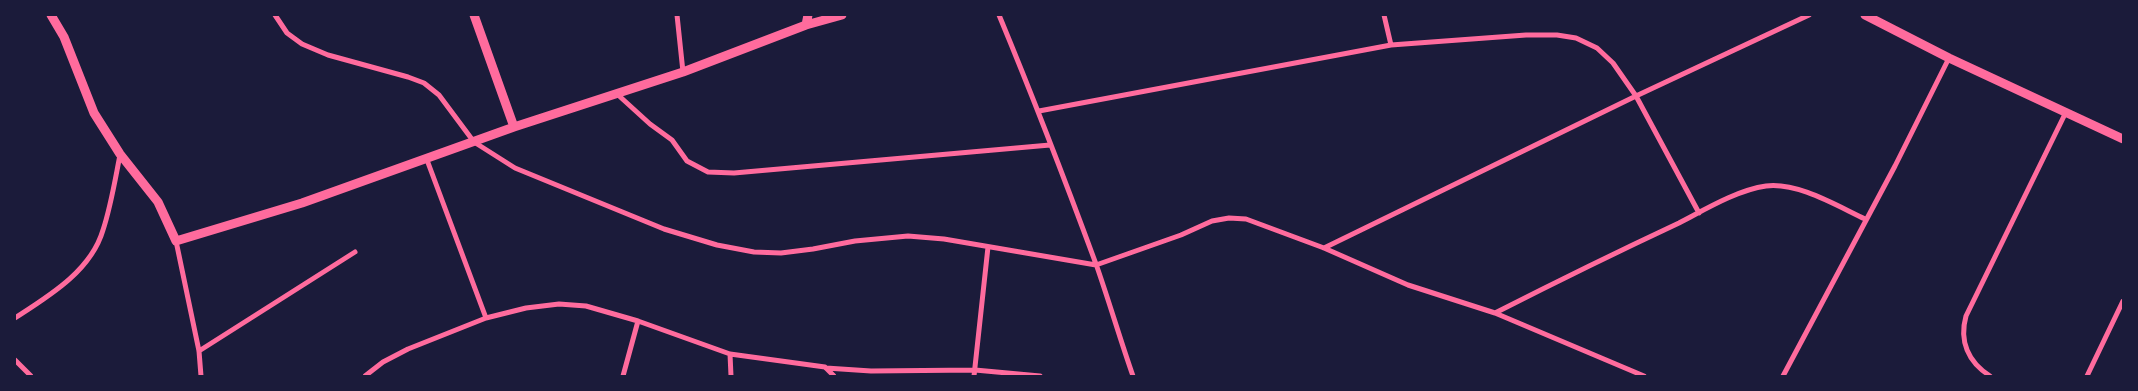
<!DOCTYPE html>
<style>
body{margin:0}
#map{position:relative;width:2138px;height:391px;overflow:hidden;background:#1b1b3a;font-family:Mulish,sans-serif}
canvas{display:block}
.frame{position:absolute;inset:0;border:16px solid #1b1b3a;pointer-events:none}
</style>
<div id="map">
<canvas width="2138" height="391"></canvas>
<div class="frame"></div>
</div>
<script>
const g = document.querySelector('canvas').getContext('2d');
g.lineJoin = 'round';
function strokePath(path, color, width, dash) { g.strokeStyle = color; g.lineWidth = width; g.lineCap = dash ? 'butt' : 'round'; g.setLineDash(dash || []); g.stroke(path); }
const minor = new Path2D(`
 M275,15L287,33L302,44L328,55L408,77L424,83L439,95L474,142L515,168L664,229L717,245L754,252L781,253L813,249L855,241L908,236L944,239L1096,265L1181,235L1212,221L1229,218L1246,219L1324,248L1408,285L1495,313L1644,376
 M677,15L683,72
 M999,15C1033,97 1065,180 1096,264C1109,301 1120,339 1133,376
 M1384,15L1391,45L1526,35H1557L1576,38L1597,48L1613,63L1636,96L1699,213
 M617,94L650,124L672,140L687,161L708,172L734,173L1050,145
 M1039,111L1391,45
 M427,160L486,318
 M176,241L199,351L201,376
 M1324,248L1636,96L1809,15
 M1495,313C1556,282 1617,252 1679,223C1704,210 1737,190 1766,186C1798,182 1837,206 1865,219
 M15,318C49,296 91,271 103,230C111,206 115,180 120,155
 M199,351L355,252
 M730,354L731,376
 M15,360L31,376
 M826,368L871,371L975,370L1040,376
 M365,376L383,362L408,349L486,318L526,308L559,304L586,306L638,321L730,354L825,367L834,376
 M623,376L638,321
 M974,376L988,247
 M1783,376L1895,166L1949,58
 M1990,376C1968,362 1959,341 1966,316L2066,112
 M2087,376L2123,301`);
const tertiary = new Path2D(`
 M51,15L64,37L94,113L120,154L158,202L176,241L302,203L514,127L683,72L806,25L842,15
 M474,15L514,127
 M1865,15L1949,58L2123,139
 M806,25L808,15`);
strokePath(minor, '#ff6b9d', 5);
strokePath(tertiary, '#ff6b9d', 9);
</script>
